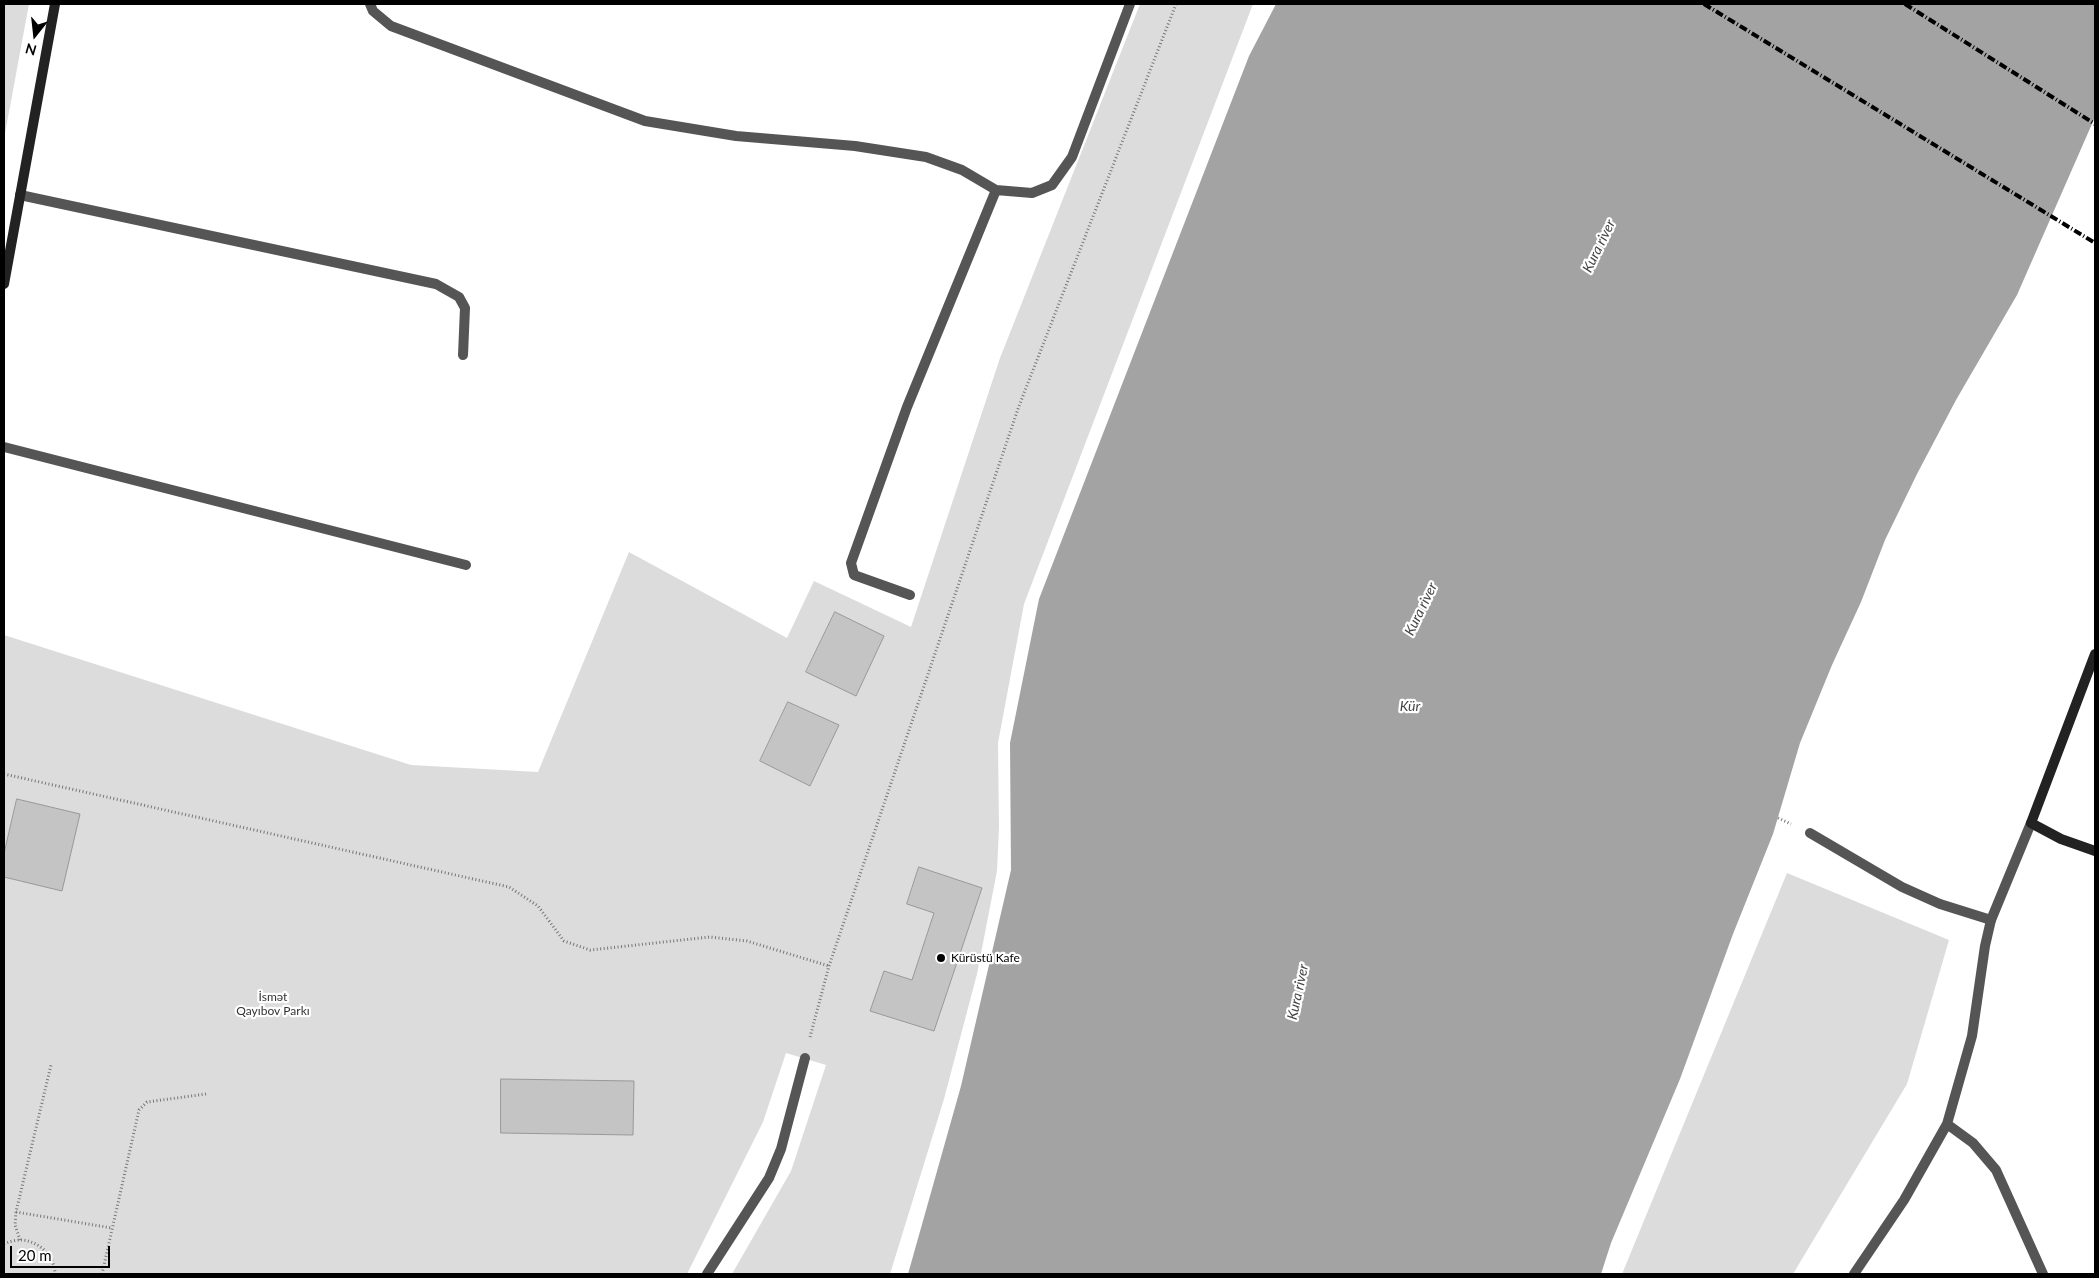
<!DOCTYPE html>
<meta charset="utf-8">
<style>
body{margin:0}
#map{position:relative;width:2099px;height:1278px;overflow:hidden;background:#fff;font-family:Lato,sans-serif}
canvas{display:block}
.frame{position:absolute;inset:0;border:5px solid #000;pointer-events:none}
.north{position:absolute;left:10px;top:10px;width:50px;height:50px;-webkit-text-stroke:4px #fff;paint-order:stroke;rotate:196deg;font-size:14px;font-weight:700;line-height:20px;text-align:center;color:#000}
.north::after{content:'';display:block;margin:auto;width:18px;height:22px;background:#000;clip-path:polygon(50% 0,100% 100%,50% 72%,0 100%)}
.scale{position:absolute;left:10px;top:1246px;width:100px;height:22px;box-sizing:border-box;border:2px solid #000;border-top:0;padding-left:6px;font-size:15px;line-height:18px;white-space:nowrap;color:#000;-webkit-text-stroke:4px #fff;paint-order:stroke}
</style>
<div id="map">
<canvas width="2099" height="1278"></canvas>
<div class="frame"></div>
<div class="north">N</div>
<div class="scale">20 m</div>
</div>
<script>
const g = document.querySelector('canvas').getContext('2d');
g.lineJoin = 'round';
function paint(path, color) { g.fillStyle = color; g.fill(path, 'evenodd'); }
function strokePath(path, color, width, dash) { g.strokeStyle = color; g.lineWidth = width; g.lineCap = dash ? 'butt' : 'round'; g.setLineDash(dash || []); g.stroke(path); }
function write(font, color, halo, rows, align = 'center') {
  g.font = font + ' Lato,sans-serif'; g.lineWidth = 4.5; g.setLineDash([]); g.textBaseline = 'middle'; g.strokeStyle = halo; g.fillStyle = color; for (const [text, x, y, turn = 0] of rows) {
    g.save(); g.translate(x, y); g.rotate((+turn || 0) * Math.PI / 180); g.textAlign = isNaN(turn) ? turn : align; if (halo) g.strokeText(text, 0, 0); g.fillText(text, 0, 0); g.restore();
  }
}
const green = new Path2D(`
 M4,4H29L4,139Z
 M1140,4H1253L1024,604L998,743L999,827L997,871L977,974L944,1099L890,1274H732L791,1171L826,1065L786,1053L763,1122L687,1274H4V635L411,765L538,772L629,552L787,638L814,581L911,627L1000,358Z
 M1787,873L1949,940L1907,1084L1793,1274H1622Z`);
const water = new Path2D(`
 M1276,4H2095V117L2017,295L1956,400L1917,474L1885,540L1861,602L1832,665L1800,743L1773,834L1733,934L1680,1079L1611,1243L1601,1274H908L961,1086L1011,870L1010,743L1039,599L1249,56Z`);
const building = new Path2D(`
 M835,612L884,636L856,696L806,672Z
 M788,702L839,725L810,786L760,761Z
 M17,799L80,814L62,891L4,877V854Z
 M919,867L982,888L934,1031L870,1011L884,971L912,980L934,913L907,904Z
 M501,1079L634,1081L633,1135L501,1133Z`);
const path = new Path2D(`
 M4,774L509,887L538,906L564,941L590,950L710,937L747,941L829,966
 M1778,818L1791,824
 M810,1037L829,966L1019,406L1176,4
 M16,1212L112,1228
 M20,1240L15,1225L16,1212L51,1065
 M4,1244C8,1242 15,1240 20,1240C38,1240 55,1256 55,1274
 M102,1274L139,1110L147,1102L206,1094`);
const lane = new Path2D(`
 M1810,833L1902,887L1940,904L1991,920
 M707,1274L769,1178L781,1149L805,1058`);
const street = new Path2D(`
 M370,4L373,11L391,26L645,121L736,136L855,146L926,157L962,170L996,190
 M20,195L436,284L459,297L465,308L463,355
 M4,447L466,565
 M910,595L854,575L851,563L907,407L996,190L1032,193L1052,185L1072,157L1130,4
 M1947,1124L1973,1143L1996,1170L2043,1274
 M1854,1274L1904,1200L1947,1124L1972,1036L1985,946L1991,920L2031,823`);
const secondary = new Path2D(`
 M4,284L55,4
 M2095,654L2031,823L2061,839L2095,851`);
const rail = new Path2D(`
 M1704,4L2095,243
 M1905,4L2095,124`);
const markers = [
 [941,958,5,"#000"]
];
const poiNames = [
 ["Kürüstü Kafe",951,958]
];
const parkNames = [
 ["İsmət",273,997],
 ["Qayıbov Parkı",273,1011]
];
const waterNames = [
 ["Kura river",1599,246,-64],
 ["Kura river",1421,609,-64],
 ["Kür",1410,706],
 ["Kura river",1298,992,-78]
];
paint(green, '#dcdcdc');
paint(water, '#a3a3a3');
paint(building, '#c4c4c4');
strokePath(building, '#999', 1);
strokePath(path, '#777', 3, [1, 2.5]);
strokePath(lane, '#555', 10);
strokePath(street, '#555', 10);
strokePath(secondary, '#222', 10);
strokePath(rail, '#000', 4, [8, 2.5, 1, 2.5]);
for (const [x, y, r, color] of markers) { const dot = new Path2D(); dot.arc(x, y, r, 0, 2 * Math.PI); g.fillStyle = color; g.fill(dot); strokePath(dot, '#fff', 2); }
write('12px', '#000', '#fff', poiNames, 'left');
write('12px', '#333', '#fff', parkNames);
write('italic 14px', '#444', '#fff', waterNames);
</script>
